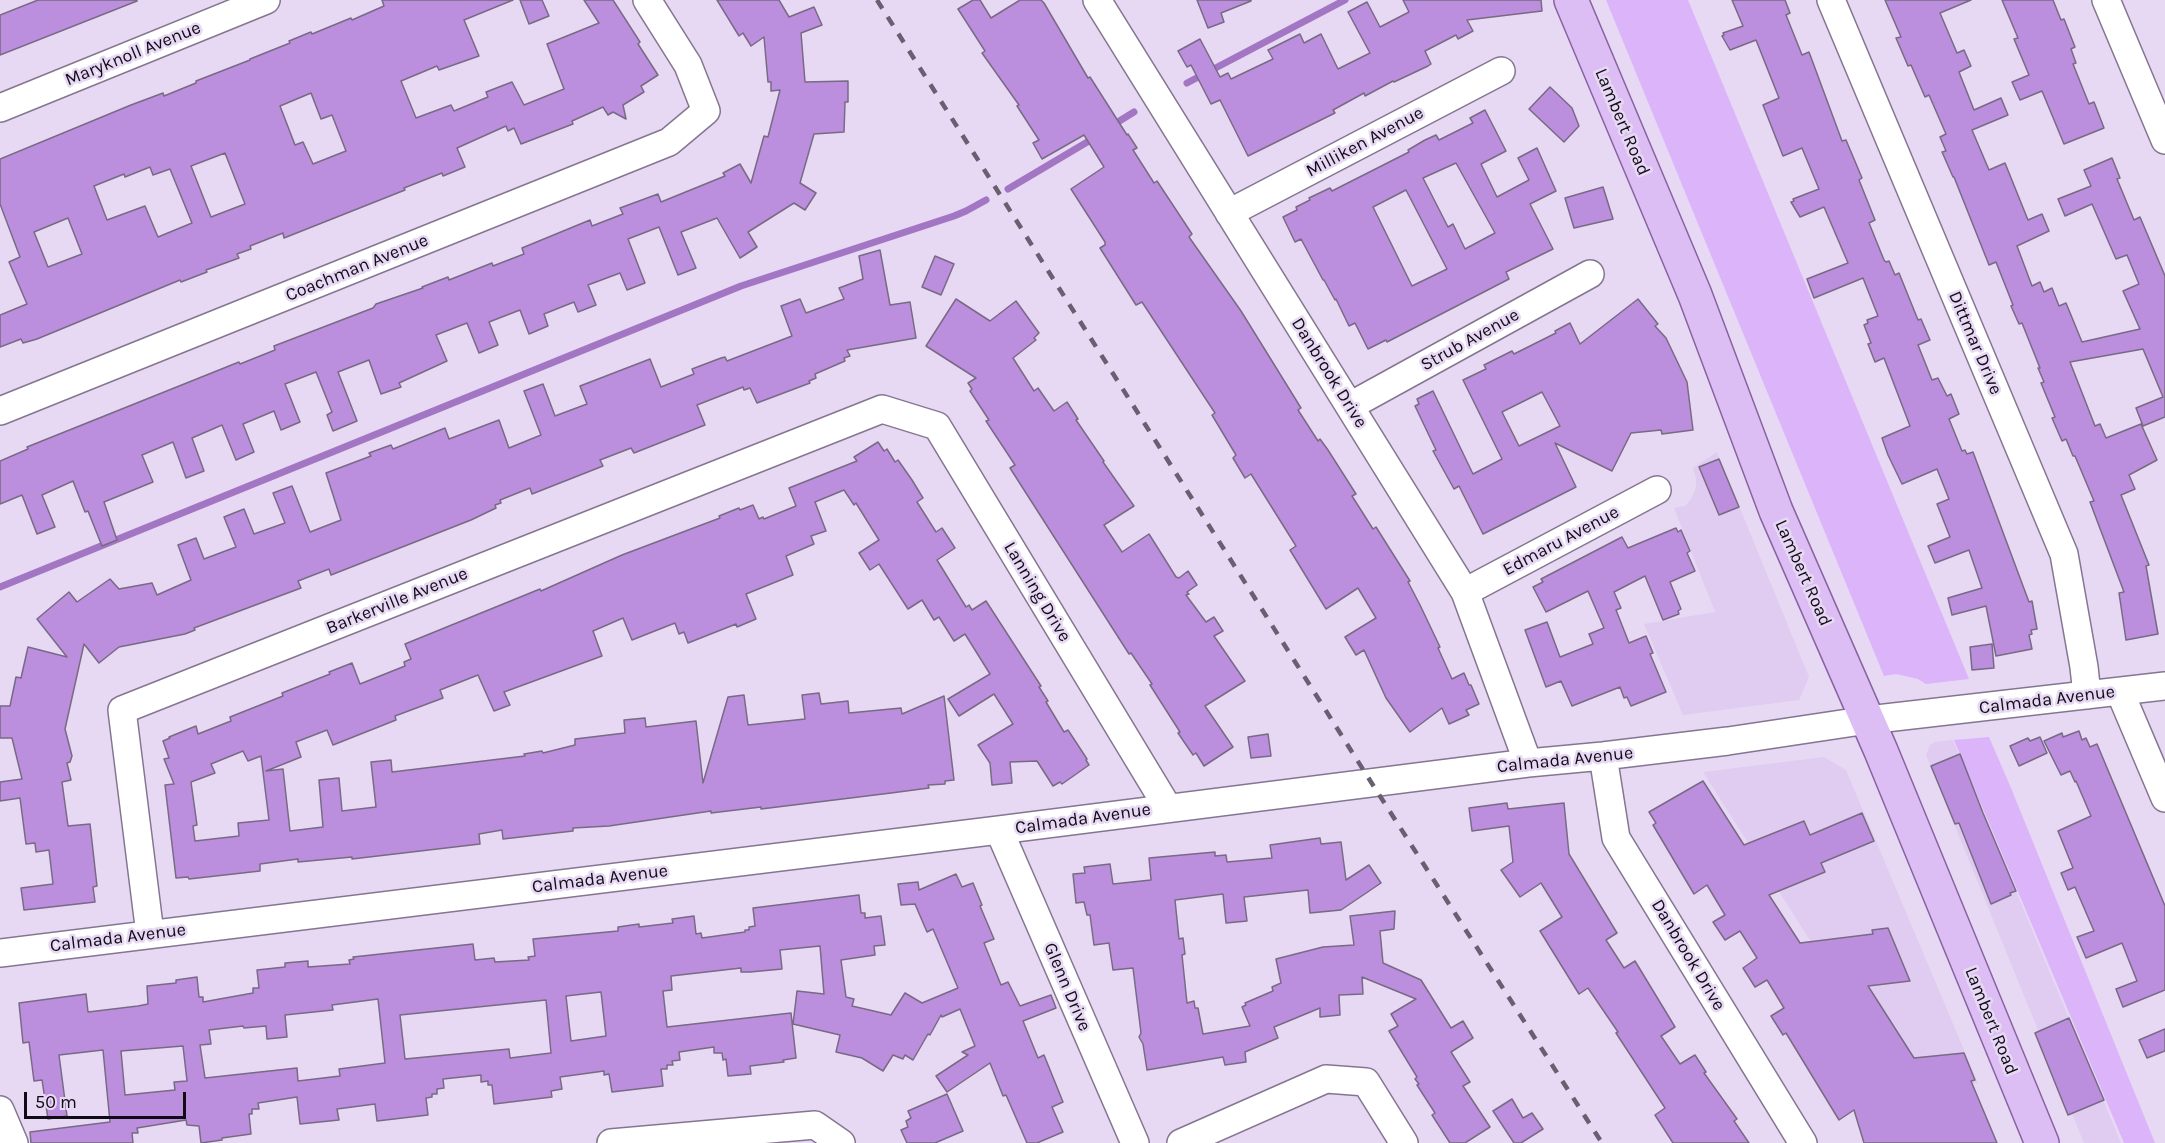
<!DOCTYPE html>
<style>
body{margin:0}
#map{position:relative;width:2165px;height:1143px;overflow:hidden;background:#e7d8f4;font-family:Karla,sans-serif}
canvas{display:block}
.scale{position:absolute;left:24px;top:1092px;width:162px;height:27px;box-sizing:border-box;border:3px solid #110b15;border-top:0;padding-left:8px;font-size:18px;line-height:21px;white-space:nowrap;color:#110b15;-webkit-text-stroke:4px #e7d8f4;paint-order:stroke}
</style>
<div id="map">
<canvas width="2165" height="1143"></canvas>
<div class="scale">50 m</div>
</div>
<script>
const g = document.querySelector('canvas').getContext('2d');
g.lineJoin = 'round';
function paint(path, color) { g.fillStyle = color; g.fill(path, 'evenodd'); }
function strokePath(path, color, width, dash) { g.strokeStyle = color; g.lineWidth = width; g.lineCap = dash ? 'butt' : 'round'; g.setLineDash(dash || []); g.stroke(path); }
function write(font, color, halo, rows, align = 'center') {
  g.font = font + ' Karla,sans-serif'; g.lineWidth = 5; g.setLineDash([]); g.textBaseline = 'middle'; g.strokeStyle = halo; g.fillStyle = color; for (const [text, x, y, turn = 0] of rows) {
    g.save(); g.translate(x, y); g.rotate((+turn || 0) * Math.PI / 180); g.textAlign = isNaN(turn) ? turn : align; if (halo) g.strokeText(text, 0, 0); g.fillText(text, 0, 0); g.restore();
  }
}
const built = new Path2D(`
 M1717,452L1809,677L1799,700L1683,715L1644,624L1715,612L1674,508L1685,506L1691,499L1696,487V479L1693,468Z
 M1953,740L2121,1143H2084L1926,755L1930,745L1935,742Z
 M1824,757L1846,770L1978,1083L1905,1090L1703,772Z`);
const green = new Path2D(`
 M1606,0H1688L1969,679L1926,684L1918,679L1896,674L1884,676Z
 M1989,737L2011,788L2155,1143H2124L1954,740Z`);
const stream = new Path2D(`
 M1187,83L1345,0
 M1113,125L1134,112
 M1008,189L1094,138
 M0,587L741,286L954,216L966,211L986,200`);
const building = new Path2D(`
 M38,0H137V1L0,55V15Z
 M382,0H513L464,20L479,56L439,70L437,66L401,81L416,118L451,105L454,111L488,97L486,92L512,82L524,105L564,89L547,44L599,23L584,0H613L640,42L638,44L658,75L641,86L644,92L623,105L626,119L613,112L608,115L603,107L572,121L573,124L521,144L514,128L508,131L506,126L457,148L465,167L443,176L442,173L404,188L405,190L284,238L283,233L250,246L251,249L237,254L239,258L206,270L207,272L181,282L180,280L37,339L23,343L21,339L0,347V315L27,304L9,262L20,257L0,204V159L131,105L163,93L164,96L196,83V81L250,60V59L290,43L289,41L311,32L312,34L351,18L352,20L384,6ZM311,93L321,119L332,115L346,151L313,164L303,142L295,145L280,106ZM225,153L245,204L211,217L191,166ZM150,167L153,175L170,169L192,223L158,237L145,206L107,220L94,186L124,174L125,177ZM68,218L82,254L48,267L34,232Z
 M520,0H542L549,16L529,24Z
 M717,0H779L789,17L814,7L822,25L801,33L805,82L848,81V102H845L844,132L814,134L800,183L816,193L805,210L794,203L748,232L757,247L740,258L717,218L681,232L696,268L678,275L659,227L628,239L645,283L627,290L620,273L588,285L596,305L578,312L574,302L544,314L548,326L529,334L520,310L489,322L498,345L479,353L467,323L436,335L447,361L399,383L401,387L381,394L369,360L338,372L357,421L333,431L327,415L332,412L316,372L285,384L300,422L281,430L274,411L243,424L254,452L236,460L222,425L192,438L204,471L186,478L173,442L142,455L153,482L104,502L117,540L102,546L88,511L85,512L73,481L42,495L55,527L37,534L22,495L0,504V461L28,449L27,447L239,362L240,364L275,350L274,346L373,308L376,304L423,288L422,287L448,277L449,280L492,263L493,266L524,254L522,248L590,220L592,226L623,214L620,208L658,194L661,202L725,176L723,173L740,164L751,183L764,136L768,137L780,90L771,91V82H768L764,37L751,46L743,33L739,36Z
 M973,0H980L991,18L1020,0H1041L1044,3L1088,78L1090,77L1127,135L1128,134L1137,148L1133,150L1154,183L1157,181L1192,234L1189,237L1241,311L1301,408L1298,410L1318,441L1320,439L1328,450L1356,494L1352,496L1373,529L1376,527L1410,581L1408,582L1420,605L1440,647L1438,648L1452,679L1464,673L1469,685H1471L1479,704L1466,710L1469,715L1449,724L1442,708L1410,732L1386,698L1364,650L1356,655L1345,637L1376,618L1358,588L1326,609L1290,550L1296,546L1251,474L1245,478L1233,458L1236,455L1212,415L1215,413L1142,302L1136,305L1100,248L1105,245V242L1071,189L1104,167L1084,135L1042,159L1033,143L1039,140L1017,106L1019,105L982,53L985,51L958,9Z
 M1197,0H1251V1L1221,13L1224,22L1208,28Z
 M1403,0H1541L1542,11L1467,20L1473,31L1458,39L1456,35L1425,51L1431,64L1428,66L1394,82L1393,81L1365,96L1364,93L1333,110L1335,113L1248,156L1220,100L1211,104L1191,65L1187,67L1178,51L1200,39L1220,77L1228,73L1231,79L1273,59L1268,50L1300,34L1304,43L1321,34L1338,69L1370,53L1348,12L1367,2L1380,27L1409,12Z
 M1732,0H1785L1790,13L1786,15L1802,55L1809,52L1842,141L1846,140L1862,178L1859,180L1875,220L1869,223L1884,260L1886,262L1889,261L1895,275L1899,273L1918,320L1921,319L1930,340L1918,345L1932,380L1938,378L1947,396L1951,394L1959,414L1949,419L1962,451L1965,450L1967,454L1973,452L2029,602L2032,601L2037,629L2031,630L2032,634L2029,635L2032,649L1996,656L1986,606L1952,615L1948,598L1982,588L1969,550L1935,563L1928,546L1950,537L1937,504L1949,499L1937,469L1902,484L1888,455L1882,438L1910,426L1884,358L1875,362L1868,344L1871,343L1864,325L1868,323L1867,320L1878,316L1863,278L1814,298L1807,279L1848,263L1824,207L1800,217L1791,202L1794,201L1793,199L1819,189L1802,148L1783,156L1763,105L1779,98L1756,40L1730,50L1722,36L1724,35L1723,33L1743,26Z
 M1885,0H1971L1940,13L1957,53L1964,50L1971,66L1959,72L1974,110L2001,98L2008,115L1972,130L1989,170L2005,163L2028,220L2042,214L2049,231L2017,246L2032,286L2040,282L2044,292L2052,288L2059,306L2066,303L2082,342L2140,329L2123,291L2139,284L2127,255L2116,259L2092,204L2065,216L2058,199L2091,186L2084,170L2112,158L2120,178L2117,179L2134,220L2140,217L2165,276V417L2143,426L2136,408L2163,397L2143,349L2070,362L2095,426L2100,424L2106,438L2141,424L2157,460L2129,475L2135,489L2121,495L2149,565L2146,566L2158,634L2126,640L2119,593L2124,592L2090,502L2094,501L2075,456H2073L2066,439L2062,441L2052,418L2055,417L2041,383L2044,382L2038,368H2040L2022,323L2019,324L2011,306L2013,305L1996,262L1989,265L1954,177H1953L1942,152L1946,151L1940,137L1946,134L1929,95L1925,97L1911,65L1908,66L1896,38L1901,37Z
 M2002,0H2053L2061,20L2064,19L2075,47L2071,49L2076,63L2073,64L2089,104L2094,102L2104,128L2064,144L2042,91L2020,100L2012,82L2029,75L2014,39L2018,38Z
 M1550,87L1572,108L1579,126L1564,142L1529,109Z
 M1485,110L1506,151L1481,164L1497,197L1529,180L1518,158L1537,148L1556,191L1530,204L1553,249L1506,272L1509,279L1387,342L1386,340L1368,349L1355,323L1349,326L1336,299L1335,300L1324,280H1323L1301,239L1295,242L1283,217L1297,210L1296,207L1310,200L1309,198L1330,188L1332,191L1409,152L1408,150L1425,140L1436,135L1439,140L1473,123L1470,118ZM1456,163L1495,233L1465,249L1453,224L1448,227L1423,178ZM1406,190L1447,269L1412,286L1373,207Z
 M1603,187L1613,219L1574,228L1565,198Z
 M880,250L890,305L910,302L916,338L847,350L850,356L844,358L845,361L815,374L816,378L809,381L810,383L757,403L750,388L744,390L743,387L697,405L705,425L634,453L631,448L600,460L603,466L532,494L530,488L500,500L501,503L495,505L496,508L471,520L331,575L329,569L298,581L301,588L194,628L195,630L185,634L119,647L99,663L84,644L65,729L72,756L70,762L67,763L71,780L62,782L68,826L90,824L97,886L93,887L95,902L24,910L21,888L53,884L49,850L36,852L35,843L26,844L20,798L0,801V782L22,779L12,738H0V706H10L16,677L21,678L28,647L67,657L37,619L69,592L77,602L110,579L119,589L152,583L157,595L191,580L178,545L196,538L204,559L236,547L224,517L244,509L254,534L285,523L273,493L292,486L310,532L341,520L326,473L371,456L369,453L391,445L393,449L445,428L449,439L499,420L509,448L541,435L524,391L543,384L555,416L587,404L580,386L650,359L661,387L694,374L692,369L721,358L725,357L727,361L792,336L781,306L800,299L806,313L844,299L839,288L863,279L859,256Z
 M935,256L954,264L941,295L922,287Z
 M956,299L990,321L1016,301L1039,333L1034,338L1036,340L1013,358L1034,391L1038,388L1054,411L1067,402L1078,419L1076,420L1104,461L1103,462L1134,506L1104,525L1122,552L1149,534L1176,577L1179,578L1188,571L1197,585L1187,592L1189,594L1186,595L1206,622L1214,617L1223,631L1214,636L1245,681L1205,706L1233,747L1204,766L1196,753L1193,755L1178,733L1180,732L1150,685L1152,684L1131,653L1129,654L1010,468L1015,465L986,421L989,420L970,391L972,389L968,383L976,378L926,346Z
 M1638,299L1658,324L1655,326L1666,338L1687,382L1693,430L1662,434L1661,430L1631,433L1612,471L1555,443L1576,487L1483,534L1459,486L1454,489L1433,451L1436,450L1415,406L1419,404L1417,399L1433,391L1473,474L1502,459L1463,380L1486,369L1484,365L1512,351L1514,354L1556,333L1555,331L1570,323L1580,344ZM1542,392L1560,426L1519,446L1502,412Z
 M878,442L884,451L887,449L895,462L898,460L912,480L923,498L917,502L936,532L942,528L955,548L937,560L966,607L969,605L972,610L986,601L1041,686L1039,687L1048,701L1046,702L1064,732L1068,730L1087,759L1086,760L1089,765L1062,784L1060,782L1053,786L1037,761L1010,762L1012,783L992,785L990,763L978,745L1013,724L994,694L959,716L948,699L990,674L965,634L954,641L939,617L934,620L922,600L908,609L879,564L870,570L859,553L879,540L856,503L854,505L844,490L815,502L826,531L811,536L814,544L786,556L793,575L746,594L756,619L737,627L736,624L688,643L684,632L679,634L675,623L632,640L623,618L593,631L602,656L504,692L510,705L494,711L478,675L440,690L443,698L395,716L396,720L333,745L327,730L296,742L301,757L266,771L283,769L290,831L323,827L319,780L339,778L342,811L376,807L371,762L391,760L392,772L525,756L524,754L542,751L543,753L575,745V739L625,733L624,720L645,718L646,727L696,721L703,783L728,697L744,695L748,725L805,719L802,695L819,693L821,704L848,701L849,713L901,708L902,714L944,696L954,780L945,781V784L928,785L929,788L891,793L761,809V807L711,813V811L609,826L573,828V831L503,839L502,830L479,834L480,844L352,859V857L298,862V859L260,864V871L189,879L188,877L176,878L165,785L174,784L164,759L169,758L163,741L170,738L169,737L196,726L198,734L231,721L230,717L283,696L282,693L330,674L329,672L352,663L360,684L405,666L404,662L411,659L405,644L540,589L541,591L622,555L720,518L719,516L739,508L740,510L753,505L759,519L763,517L764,519L796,506L789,488L857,461L854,457ZM243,751L248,761L261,756L269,820L238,823L239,836L195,841L193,826L197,825L191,782L215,773L211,764Z
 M1719,459L1739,507L1719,515L1699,467Z
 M1676,528L1678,532L1681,530L1690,551L1687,553L1695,571L1670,582L1681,609L1678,611L1679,614L1663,620L1645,576L1614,592L1621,608L1616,610L1629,643L1646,636L1653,653L1650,654L1666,692L1631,706L1627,697L1624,698L1620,687L1572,706L1561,681L1546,687L1525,630L1547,622L1560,657L1593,644L1589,634L1604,628L1588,591L1546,612L1533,587L1543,582L1541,579L1622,537L1628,548Z
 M1992,644L1994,668L1972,670L1970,647Z
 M2079,731L2082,740L2086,738L2090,747L2097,744L2165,906V990L2123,1007L2116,989L2137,981L2122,943L2086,958L2077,937L2094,931L2075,887L2068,890L2061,873L2073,868L2058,831L2091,816L2076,781L2075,782L2070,771L2061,775L2044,741L2062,733L2063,737Z
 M1268,734L1271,756L1251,758L1248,737Z
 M2040,737L2047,753L2019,766L2010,746L2028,738L2030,741Z
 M1960,754L1983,813L2016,891L2010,893L2011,895L1991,904L1959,823L1955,824L1931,766Z
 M1703,781L1744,845L1804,821L1810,835L1862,813L1874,841L1821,863L1825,872L1769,895L1800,943L1873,934L1872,930L1888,928L1910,981L1868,986L1914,1058L1964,1053L1975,1080L1971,1081L1997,1143H1864L1854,1110L1839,1120L1786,1033L1783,1035L1771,1016L1784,1008L1767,980L1755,987L1743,968L1757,958L1740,931L1725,940L1713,922L1725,915L1707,885L1694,894L1653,825L1656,823L1649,812Z
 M1507,803L1508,809L1564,803L1569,854L1617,933L1606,940L1624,968L1635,961L1675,1027L1661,1036L1680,1064L1695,1055L1706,1072L1704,1073L1737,1119L1734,1121L1749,1143H1673L1655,1115L1665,1108L1616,1033L1618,1032L1588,988L1579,994L1540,931L1562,917L1541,883L1520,897L1501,870L1513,862L1509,826L1472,831L1469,808Z
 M1320,838L1321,844L1341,842L1346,880L1369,865L1381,883L1341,910L1310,913L1308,890L1244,897L1247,921L1226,923L1223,894L1175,900L1179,939L1183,938L1185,954L1182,955L1187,1003L1194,1001L1195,1008H1198L1203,1034L1250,1026L1242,1007L1246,1005L1245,1003L1273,991L1272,987L1281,983L1276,959L1323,947L1354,945L1350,916L1395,911L1394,929L1380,931L1383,963L1421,980L1451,1028L1463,1021L1473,1038L1451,1052L1470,1082L1463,1086L1490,1127L1465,1143H1450L1432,1115L1435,1113L1417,1085L1419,1084L1415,1079L1417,1077L1389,1031L1398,1026L1391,1014L1416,999L1362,977L1363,994L1339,995L1340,1015L1320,1017V1008L1274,1027L1278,1038L1245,1052L1246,1062L1225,1065L1223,1057L1147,1070L1143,1044L1139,1037L1141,1033L1133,968L1113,970L1109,943L1094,945L1090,915H1087L1084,902L1076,903L1073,874L1085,873L1084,867L1110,864L1113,884L1151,880L1149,858L1215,852V856L1226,855L1227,862L1272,858L1270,845Z
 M956,874L962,887L973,883L982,905L980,906L994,939L984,943L1001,985L1008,982L1020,1006L1051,995L1056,1008L1023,1021L1038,1058L1044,1055L1063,1102L1052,1107L1063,1132L1037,1143H1027L1006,1095L1003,1096L990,1063L947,1092L936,1076L968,1055L962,1052L975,1046L960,1009L942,1017L941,1015L930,1035L928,1034L913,1060L905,1055L903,1059L893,1055L883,1071L862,1058L836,1052L840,1035L793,1024L797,991L824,994L820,946L780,950L782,969L750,972H741V968L671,976L672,990L663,991L667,1027L791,1013L796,1058L783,1060L784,1062L750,1066L751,1074L728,1076L726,1059L723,1060L722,1053H714V1047L679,1052L680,1060L672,1061L673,1065H667V1069H661L663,1086L612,1092L609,1074L604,1075V1071L560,1077L562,1089L551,1091L552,1097L494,1104L492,1085H488V1081L481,1082V1075L443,1079L444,1088L437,1089V1094H432V1097L426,1098L428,1115L377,1121L375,1104L337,1109L339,1120L300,1124L297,1097L258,1103L259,1109H252V1114H249L251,1134L222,1138V1140L201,1143L199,1126L187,1125L186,1120L137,1128L138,1133H132L133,1143H31L30,1132L110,1122L103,1050L59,1055L67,1116L48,1119L42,1080L34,1081L29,1042L23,1043L19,1003L86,994L88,1012L138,1006L148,1004L147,986L176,983V980L197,977L199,997H203V1002L253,993V988H259L257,970L285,967V963L308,961V967L350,964L349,960L354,959L353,957L473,944L475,960L494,958L495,962L529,960L528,957L535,956L533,939L618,931V927L639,924V927L673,923L672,919L694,916L696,934L701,933L702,938L745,932V930H749V927L755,926L753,908L859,895L861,913H865V918L881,916L885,945L874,946L875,955L841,960L846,997L854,999L852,1006L891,1015L905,993L922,1003L958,988L933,929L927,932L915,904L901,905L898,884L918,882L919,890ZM601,992L606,1036L571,1041L566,996ZM378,999L385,1063L339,1069L340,1076L298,1081L297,1068L205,1078L200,1045L211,1044L209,1030L243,1026L244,1028L266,1026L267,1039L287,1037L285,1015L333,1010L332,1005ZM546,1000L551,1053L510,1058L509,1049L405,1059L400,1015ZM183,1046L187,1081L174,1082L175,1090L125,1095L121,1051Z
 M2069,1018L2104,1100L2068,1115L2035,1033Z
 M2165,1029V1051L2147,1058L2139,1040Z
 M947,1094L963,1131L935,1143H907L901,1130L908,1127L906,1121L911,1118L908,1111Z
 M1512,1099L1523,1118L1532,1113L1543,1129L1521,1143H1514L1493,1111Z`);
const minor = new Path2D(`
 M1097,0L1465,592L1528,763
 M1831,0L2064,554L2084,667L2087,695
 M2106,0L2165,140
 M0,108L266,0
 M1229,213L1501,71
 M1350,406L1590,274
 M0,411L669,142L706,111L688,65L647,0
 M1465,592L1657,490
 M2120,692L2165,798
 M1603,756L1616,838L1803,1143
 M999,830L1135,1143
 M150,934L122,710L882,409L937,426L1168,808
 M0,953L999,830L1528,763L1603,756L1728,741L1868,720L2165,686
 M0,1110L14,1143
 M611,1143L815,1125L841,1143
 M1181,1143L1326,1079L1366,1082L1404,1143`);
const major = new Path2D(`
 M1571,0L1695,295L1776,511L1881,751L2042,1143`);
const rail = new Path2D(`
 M877,0L1371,782L1602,1143`);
const streetNames = [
 ["Maryknoll Avenue",133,54,-22],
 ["Lambert Road",1622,122,67],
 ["Milliken Avenue",1365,142,-28],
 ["Coachman Avenue",357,268,-22],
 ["Strub Avenue",1470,340,-29],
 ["Dittmar Drive",1975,343,67],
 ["Danbrook Drive",1329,373,58],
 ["Edmaru Avenue",1561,541,-28],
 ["Lambert Road",1803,573,66],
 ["Lanning Drive",1037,592,59],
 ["Barkerville Avenue",397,601,-22],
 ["Calmada Avenue",2047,700,-7],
 ["Calmada Avenue",1565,760,-6],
 ["Calmada Avenue",1083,819,-8],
 ["Calmada Avenue",600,879,-7],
 ["Calmada Avenue",118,938,-7],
 ["Danbrook Drive",1688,955,59],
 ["Glenn Drive",1067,987,67],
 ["Lambert Road",1991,1021,68]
];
paint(built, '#e0ccf0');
paint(green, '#dbb4fa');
strokePath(stream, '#a376c4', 7);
paint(building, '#bc8ede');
strokePath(building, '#786a84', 1.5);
strokePath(minor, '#847690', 30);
strokePath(major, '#8763a1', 36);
strokePath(minor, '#fff', 27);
strokePath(major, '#ddbef4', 33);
strokePath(rail, '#685f70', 4.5, [10, 10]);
write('18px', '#110b15', '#e7d8f4', streetNames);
</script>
